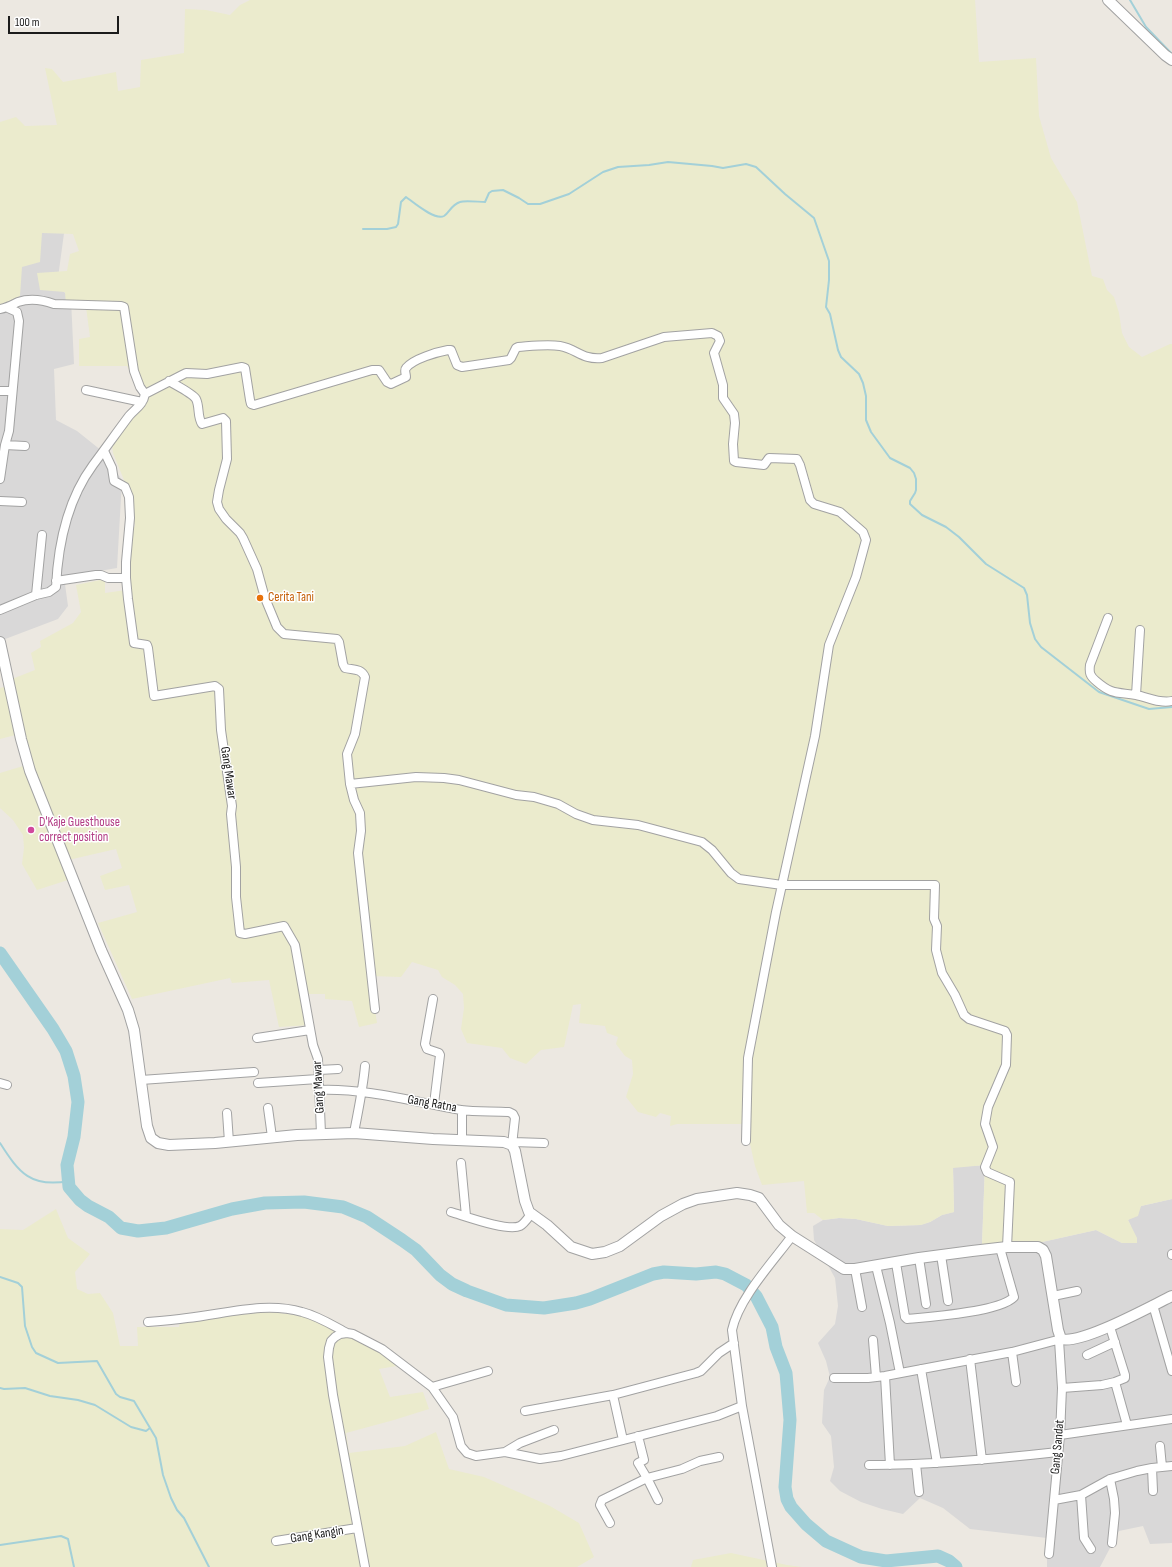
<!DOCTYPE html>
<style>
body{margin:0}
#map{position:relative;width:1172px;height:1567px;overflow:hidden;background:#ece8e1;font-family:"Sofia Sans Condensed",sans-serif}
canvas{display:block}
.scale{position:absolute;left:8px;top:16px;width:111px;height:18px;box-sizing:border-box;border:2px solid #1b1b1b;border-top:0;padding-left:5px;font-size:12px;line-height:14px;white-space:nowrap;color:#1b1b1b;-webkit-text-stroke:3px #fff;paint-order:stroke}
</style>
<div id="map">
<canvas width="1172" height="1567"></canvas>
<div class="scale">100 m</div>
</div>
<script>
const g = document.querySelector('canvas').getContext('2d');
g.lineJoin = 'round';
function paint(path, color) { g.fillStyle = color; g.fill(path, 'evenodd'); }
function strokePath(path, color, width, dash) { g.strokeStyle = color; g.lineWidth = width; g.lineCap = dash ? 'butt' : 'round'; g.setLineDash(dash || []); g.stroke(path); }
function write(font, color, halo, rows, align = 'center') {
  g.font = font + ' "Sofia Sans Condensed",sans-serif'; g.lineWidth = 3; g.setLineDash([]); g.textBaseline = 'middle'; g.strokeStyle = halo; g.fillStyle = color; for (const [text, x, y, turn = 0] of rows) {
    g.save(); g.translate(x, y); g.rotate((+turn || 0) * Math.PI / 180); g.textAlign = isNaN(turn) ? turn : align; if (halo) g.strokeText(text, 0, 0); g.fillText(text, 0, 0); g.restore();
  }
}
const residential = new Path2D(`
 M34,226H65L57,285L71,299L74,364L54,369L56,420L77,431L102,451L122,480L117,568L64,577L68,606L58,619L0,641V295Z
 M985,1165L982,1245L1024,1246L1096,1230L1122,1243L1131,1226L1128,1220L1141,1206L1172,1199V1543L1150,1544L1143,1526L1119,1531L1100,1567H1047V1538L970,1529L943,1508L920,1498L903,1514L882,1509L861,1502L840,1491L830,1481L834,1467L831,1436L822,1423L824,1390L830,1377L826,1361L818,1343L835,1324L838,1306L835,1278L814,1240L813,1226L823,1220L839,1218L856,1219L888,1226L920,1225L930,1222L942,1215L954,1212L953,1167Z`);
const farmland = new Path2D(`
 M250,0H975L979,62L1036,58L1039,116L1051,158L1077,202L1092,276L1103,279L1107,290L1114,297L1119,313L1122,333L1129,347L1142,357L1170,344H1172V1199L1141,1206L1138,1216L1128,1220L1137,1238V1243H1122L1096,1230L1024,1246L982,1245L985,1165L953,1168L954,1212L942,1215L930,1222L921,1225L888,1226L856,1219L839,1218L823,1220L814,1213H807L804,1181L762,1185L755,1166L750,1144L749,1124H677L670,1126L671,1116L660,1113L656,1117L638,1112L626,1097L633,1074L632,1060L625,1056L616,1044L618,1037L607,1033L605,1026L579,1023L581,1004L573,1005L564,1047L541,1050L526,1064L510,1058L502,1048L467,1043L461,1029L464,1008L463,994L455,985L442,977L438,970L412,962L401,977L370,976L377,1023L359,1027L352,1001L325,999V994H305L310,1025L279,1027L269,980L232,983L230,978L132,999L98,923L137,912L129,885L105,890L100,876L122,868L116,849L64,861L71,879L37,890L22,864L24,848L23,835L13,820L0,808V773L30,764L23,733L0,739V688L11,685L12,679L35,670L31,653L41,647L40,641L73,623L81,612L76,585L105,579V593L126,590L125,540L135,526L126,485L113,453L112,444L139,401L140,394L127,366H79V339L90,337L86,307L66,306L65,292L40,290L37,273L67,271L70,254L79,251L73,234L42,233L40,262L22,267L20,296L0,305V122L16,117L25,126L57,125L45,68L52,69L63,82L116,72L118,91L140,87L141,60L184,53L185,9L206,10L230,15L240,5Z
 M56,1209L68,1238L90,1254L75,1272L77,1289L88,1294L100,1293L113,1313L120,1346H138L137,1327H179L181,1316L249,1309L310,1317L353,1338L402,1365L379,1369L390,1397L423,1392L429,1409L394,1420L346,1433L349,1453L405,1446L436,1432L449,1469L484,1477L550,1506L579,1523L594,1557L577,1567H0V1229L23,1230Z
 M731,1553L787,1565L802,1567H691L693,1560Z`);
const stream = new Path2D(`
 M1130,0L1146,27L1172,54
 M363,229H387L396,227L398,224L401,202L406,197C413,202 435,221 444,216C449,213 451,205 460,202C465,200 479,202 485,202L489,193L492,191L503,190L519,198L528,204H540L569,194L603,172L618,167L649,165L668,162L712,166L723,168L746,164L756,167L785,194L814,218L829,261V280L826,307L830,314L838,350L841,357L859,374L863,383L866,396V420L871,432L890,458L910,468L914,473L916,479V490L915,493L910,501V504L922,515L946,527L959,537L986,564L1024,588L1027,595L1030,623L1035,639L1041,647L1099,692L1149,709L1172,707
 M0,1143C19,1173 31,1188 69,1181
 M0,1277L18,1283L22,1287L25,1326L32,1347L36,1353L58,1363L97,1361L116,1394L120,1397L134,1401L156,1438L163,1475L171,1498L177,1510L184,1518L209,1567
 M0,1388L4,1389L25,1388L50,1396L78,1400L95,1405L131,1427L146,1431L150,1428
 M0,1545L61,1536L68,1539L74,1567`);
const river = new Path2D(`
 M0,953L53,1029L66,1051L74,1076L78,1102L74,1137L67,1165L69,1187L80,1200L88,1206L109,1217L121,1228L138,1231L166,1228L232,1209L265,1203L304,1202L343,1207L367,1217L402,1240L416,1250L440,1275L452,1284L467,1291L506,1305L544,1308L576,1303L590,1299L653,1274L664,1272L696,1274L716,1272L725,1274L746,1285L756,1296L772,1327L776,1347L786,1373L790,1420L785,1487L787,1499L791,1507L806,1524L826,1541L861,1557L886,1561L938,1556L949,1561L956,1567`);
const minor = new Path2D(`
 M0,309C7,308 12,305 18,302C30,298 43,300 54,304L121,306L124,307L134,371L140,387L145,394
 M169,381C175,385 192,393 196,399C200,407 197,417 202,424L223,418L226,421L227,459L219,490L217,502L219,509L226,519L240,533L243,538L257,569L265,598L277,627L284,634L337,639L339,642L343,664L345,668C353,670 361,668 365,677L355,734L347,754L350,784L416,777L444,778L459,780L516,795L534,797L558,804L576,814L593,820L638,825L702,842L712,850L731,873L739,879L782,885H935L934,919L937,926L936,950L942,973L955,995L964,1015L969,1019L1005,1031L1007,1035L1006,1065L988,1107L985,1124L993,1147L985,1167L987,1172L1010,1182L1007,1247
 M86,390L142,402
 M0,391H12
 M5,445L25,446
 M104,451L112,468L114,481L125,487L129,497L130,518L126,562V578L128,599L134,643L147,645L148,648L154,696L215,686L219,689L221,730L232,806L231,814L236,867V897L240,933L245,934L284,926L295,945L313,1045L318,1059L321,1134
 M0,479L5,445L9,431L19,321L17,312L8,308
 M0,501L22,502
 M56,581L96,575H101L108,578H126
 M36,595L42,535
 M0,610L36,595L49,592L56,587C58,545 68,499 93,465C105,449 117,432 129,416C136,408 143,405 145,394L182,375L186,373L207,374L242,367L245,368L250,400L251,404L254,405L372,370H379L387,382L391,384L406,377C406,374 404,370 406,368C413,359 437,352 448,350H451L457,365L462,367L509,360L511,358L516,348L518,347C532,346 547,344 560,346C577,349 582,360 602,358L664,337L712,333L718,336L720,341L714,353L723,385V398L734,414L735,423L733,444L734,461L736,462L764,465L769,458L797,459L800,465L810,500L814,504L840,512L863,532L866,540L856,577L829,645L815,736L776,912L748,1058L746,1141
 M1108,618L1090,665C1089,673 1090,676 1096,681C1112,695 1117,692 1136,695C1147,697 1160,704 1172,701
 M1136,695L1140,630
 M350,784L354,800L360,813L361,831L358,853L375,1009
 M433,999L425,1044L427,1049L439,1053L440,1055L434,1104
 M257,1038L310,1030
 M319,1070L338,1069
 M141,1080L254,1072
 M0,1083L7,1085
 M258,1083L318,1079
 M319,1090C365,1088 415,1102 461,1110C476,1112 493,1111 509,1112L513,1114L515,1118L512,1145
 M268,1108L272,1137
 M227,1113L229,1142
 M354,1133C358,1111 363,1089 365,1066
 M462,1140V1110
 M513,1142L544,1143
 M461,1163L466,1216
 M451,1212C465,1216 508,1232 520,1226C524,1224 528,1218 531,1214
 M1172,1254V1255
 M941,1255L948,1301
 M919,1258L926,1304
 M896,1263L905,1317L907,1319C929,1317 1000,1312 1014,1297L1000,1248
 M876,1266L890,1323L900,1373
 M855,1269L862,1307
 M1053,1296L1077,1291
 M1153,1305L1172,1371
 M148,1322C161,1321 174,1320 187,1318C225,1314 265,1301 302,1312C318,1316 332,1325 347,1333
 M1110,1327L1125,1375V1378L1115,1382
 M873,1340L876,1377
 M1012,1352L1016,1382
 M1087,1355L1115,1342
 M970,1359L982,1460
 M921,1369L937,1463
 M885,1376L890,1465
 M834,1378H868L885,1376L1012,1352L1061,1339
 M432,1387L488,1371
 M1062,1388L1102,1385L1115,1382L1127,1425
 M613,1395L623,1440
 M742,1406L772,1567
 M525,1411L613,1395L696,1373L701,1371L719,1353L734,1343
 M1060,1435L1172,1419
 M638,1436L644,1460L638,1463L647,1478L682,1469L700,1461L719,1457
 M1160,1446L1162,1467
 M505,1452L520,1443L554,1430
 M916,1464L919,1492
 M869,1465C932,1465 995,1459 1058,1452
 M1152,1468L1153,1491
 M1110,1479L1114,1499L1115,1513L1112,1543
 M1081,1495L1084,1538L1091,1549
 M1054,1500L1081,1495L1110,1479L1137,1471L1152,1468L1172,1466
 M610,1523L600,1505L602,1500L647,1478L658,1500
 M276,1541L357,1528
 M1049,1554L1060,1435L1062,1388L1059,1340
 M365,1567L333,1395L328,1357L329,1348L331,1341L335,1337L340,1334L347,1333L353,1334L382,1349L432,1387L453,1417L461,1446L467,1453L476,1456L505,1452L540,1459L561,1456L717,1416L742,1406L732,1330C739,1298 772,1263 792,1236`);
const tertiary = new Path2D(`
 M1108,0L1165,55L1172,60
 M0,642L21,739L30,771L101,950L128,1010L134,1030L147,1126L151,1138L158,1143L169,1145L215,1143L297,1135L354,1133L433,1139L504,1142L512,1145L515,1151L525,1201L529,1212L547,1225L571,1247L592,1254L605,1252L620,1246L661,1216L683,1204L697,1199L737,1193L750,1195L759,1198L779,1225L792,1236L844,1269H855L919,1258L972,1251L1007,1247H1038L1043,1250L1046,1256L1058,1330L1061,1339C1081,1345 1151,1306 1172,1296`);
const markers = [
 [260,598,4,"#e8710a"],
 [31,830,4,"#d1479c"]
];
const foodNames = [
 ["Cerita Tani",268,598]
];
const streetNames = [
 ["Gang Mawar",228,773,82],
 ["Gang Mawar",319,1087,-93],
 ["Gang Ratna",432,1104,10],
 ["Gang Sandat",1058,1447,-85],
 ["Gang Kangin",317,1535,-9]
];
const hotelNames = [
 ["D'Kaje Guesthouse",39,823],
 ["correct position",39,838]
];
paint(residential, '#d9d8d8');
paint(farmland, '#ebebcd');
strokePath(stream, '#a3d0d8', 2);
strokePath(river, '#a3d0d8', 13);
strokePath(minor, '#a2a2a2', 10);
strokePath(tertiary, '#a2a2a2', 12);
strokePath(minor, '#fff', 8);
strokePath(tertiary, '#fff', 10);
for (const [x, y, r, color] of markers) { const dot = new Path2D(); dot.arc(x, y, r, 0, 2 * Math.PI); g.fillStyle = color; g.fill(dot); strokePath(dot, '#fff', 1.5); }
write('13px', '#c56008', '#fff', foodNames, 'left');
write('13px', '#1b1b1b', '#fff', streetNames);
write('13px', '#b23c85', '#fff', hotelNames, 'left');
</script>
